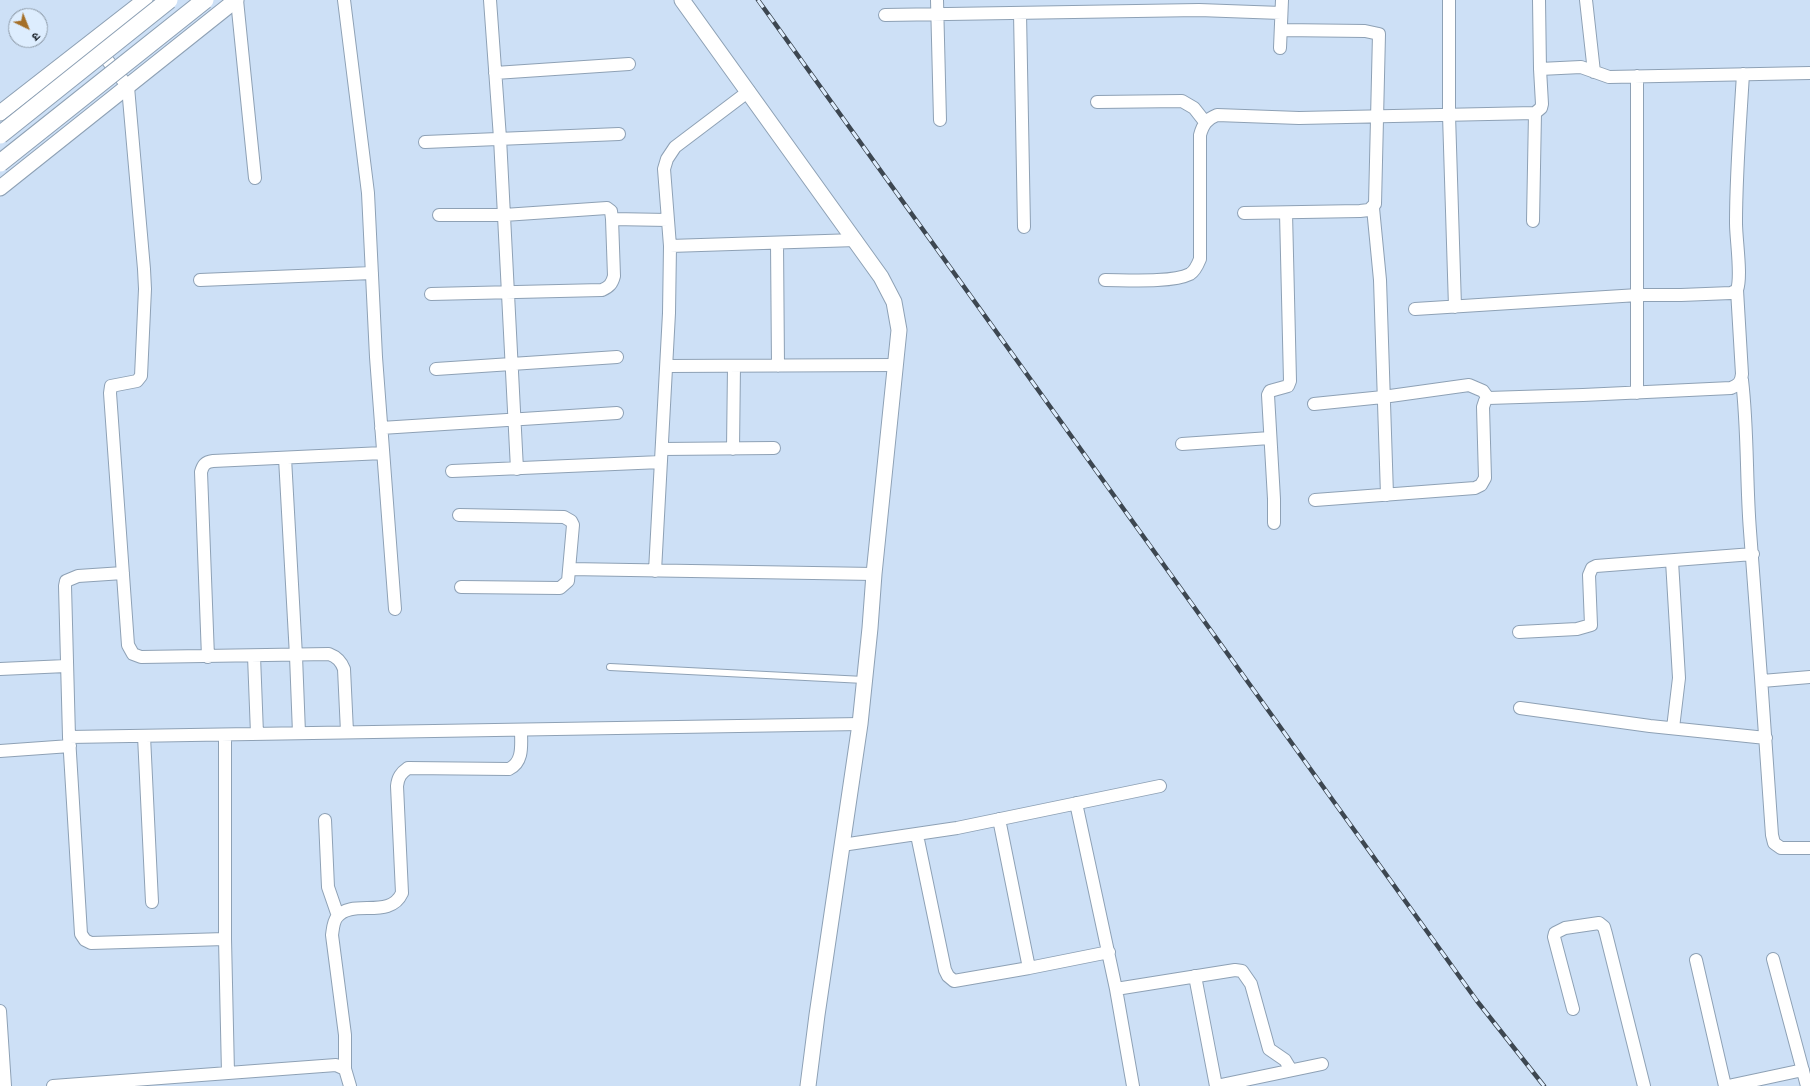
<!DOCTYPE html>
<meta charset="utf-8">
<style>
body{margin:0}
#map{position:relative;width:1810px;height:1086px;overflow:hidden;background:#cde0f6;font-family:Rubik,"Noto Sans Devanagari",sans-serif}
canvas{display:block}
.north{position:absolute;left:8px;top:8px;width:40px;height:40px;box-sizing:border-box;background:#ddedfe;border:1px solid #8a97a4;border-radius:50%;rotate:137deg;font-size:11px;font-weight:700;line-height:16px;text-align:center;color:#0e151c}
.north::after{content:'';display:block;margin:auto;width:14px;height:18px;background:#a46f28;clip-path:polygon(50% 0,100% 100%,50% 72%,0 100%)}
</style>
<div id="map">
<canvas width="1810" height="1086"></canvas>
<div class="north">उ</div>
</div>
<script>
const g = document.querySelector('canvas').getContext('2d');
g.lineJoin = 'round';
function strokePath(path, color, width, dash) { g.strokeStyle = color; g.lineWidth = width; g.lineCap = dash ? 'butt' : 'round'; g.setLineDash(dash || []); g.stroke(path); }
const service = new Path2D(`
 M610,667L864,680`);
const minor = new Path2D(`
 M237,0L255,178
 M344,0L368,193L376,357L395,609
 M490,0L500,138L517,469
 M937,0L940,120
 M1449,0V115L1455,307
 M1539,0L1540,69
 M1586,0L1594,72
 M1020,13L1024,227
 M885,15L1199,10L1281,13
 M98,48L128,87L144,269L145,289L141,376L137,381L111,386L110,393L128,645L133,654L141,657L329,654C337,657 341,661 344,669L347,732
 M1280,48L1282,0
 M495,73L629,64
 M1637,76C1636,182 1638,287 1637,393
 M1097,102L1182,101L1194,108L1205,122
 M425,142L619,134
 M1373,208L1380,280L1387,495
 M1244,213L1360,211L1369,210L1375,204L1379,34L1365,31L1281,30
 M439,215H504L607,208L611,211L612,219
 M1533,221L1535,113
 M777,243L778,366
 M670,246L856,240
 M200,280L372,273
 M1105,280C1126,280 1172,283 1190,274C1195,271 1198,264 1200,259V135C1203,124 1207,119 1217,115L1299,118L1535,113L1541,108L1542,104L1540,69L1581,67L1609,77L1810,73
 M431,294L602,290C609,287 612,284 614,276L612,219L668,220
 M1415,309L1638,295H1681L1731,293L1737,290C1742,276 1736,240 1736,223C1736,173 1740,124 1743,74
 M667,366L896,365
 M436,369L617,357
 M1742,380C1748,430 1746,481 1750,531C1758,632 1765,734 1772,835L1774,843L1781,848H1810
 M1314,404L1383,397L1469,385L1483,391L1488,398
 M381,428L617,413
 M1182,444L1270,438
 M662,449L774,448
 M733,449L734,366
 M285,458L296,656L299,733
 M452,471L661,462
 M1315,500L1475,488L1481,485L1485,478L1483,407L1485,401L1488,398L1583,395L1731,388C1738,385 1741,383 1742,374L1737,290
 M459,515L564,517L571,521L573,525L568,581L560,588L461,587
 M1274,523V499L1268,395L1270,391L1288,386L1290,381L1286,213
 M1672,561L1679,678L1673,728
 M569,569L874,574
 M655,571L669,313L670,246L664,169L667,159L675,147L749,91
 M123,573L78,576L66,581L65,586L69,737L81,934L85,940L91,943L225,939
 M1519,632L1577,629L1591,625L1589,575L1592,568L1596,566L1753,554
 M254,656L257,734
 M208,657L201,472C203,465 205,462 213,461L383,453
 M0,669L66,666
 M1762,681L1810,677
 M1520,708L1650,726L1766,738
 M225,735V939L228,1073
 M144,736L152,902
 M69,737L860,724
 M0,751L70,746
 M1076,803L1116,989L1133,1086
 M999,819L1029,968
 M325,820L328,887L338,916
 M917,835L945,970L948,976L954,981L1029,968L1109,952
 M842,845L957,828L1160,786
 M1773,959L1807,1086
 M1696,960L1725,1086
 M1195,976L1216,1086
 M1116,989L1235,970L1242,971L1251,984L1269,1049L1285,1060L1291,1070
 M1573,1009L1554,937L1555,933L1565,928L1599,923L1604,927L1606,934L1644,1086
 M0,1011L5,1086
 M345,1069V1035L332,935C333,929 333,922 337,917C352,898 390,920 402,893L397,786C398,777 401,773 408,768L509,769C524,762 521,744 521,730
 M53,1086L336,1065L345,1069L350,1086
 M1216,1086L1322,1064
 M1728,1086L1803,1070`);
const tertiary = new Path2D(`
 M682,0L881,277L894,302L899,330L874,574L870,628L860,724L817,1015L808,1086
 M0,113L145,0
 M0,188L236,0`);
const rail = new Path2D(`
 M758,0L1477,1001L1544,1086`);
const secondaryBridge = new Path2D(`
 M0,135L169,0
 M0,163L205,0`);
strokePath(service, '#8ea1b5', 8);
strokePath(minor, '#8ea1b5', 14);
strokePath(tertiary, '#8ea1b5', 17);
strokePath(service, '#fff', 6);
strokePath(minor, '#fff', 12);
strokePath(tertiary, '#fff', 15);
strokePath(rail, '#3d4751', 4.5);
strokePath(rail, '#ddedfe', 3, [9]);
strokePath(secondaryBridge, '#8ea1b5', 19, []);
strokePath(secondaryBridge, '#fff', 17);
</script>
